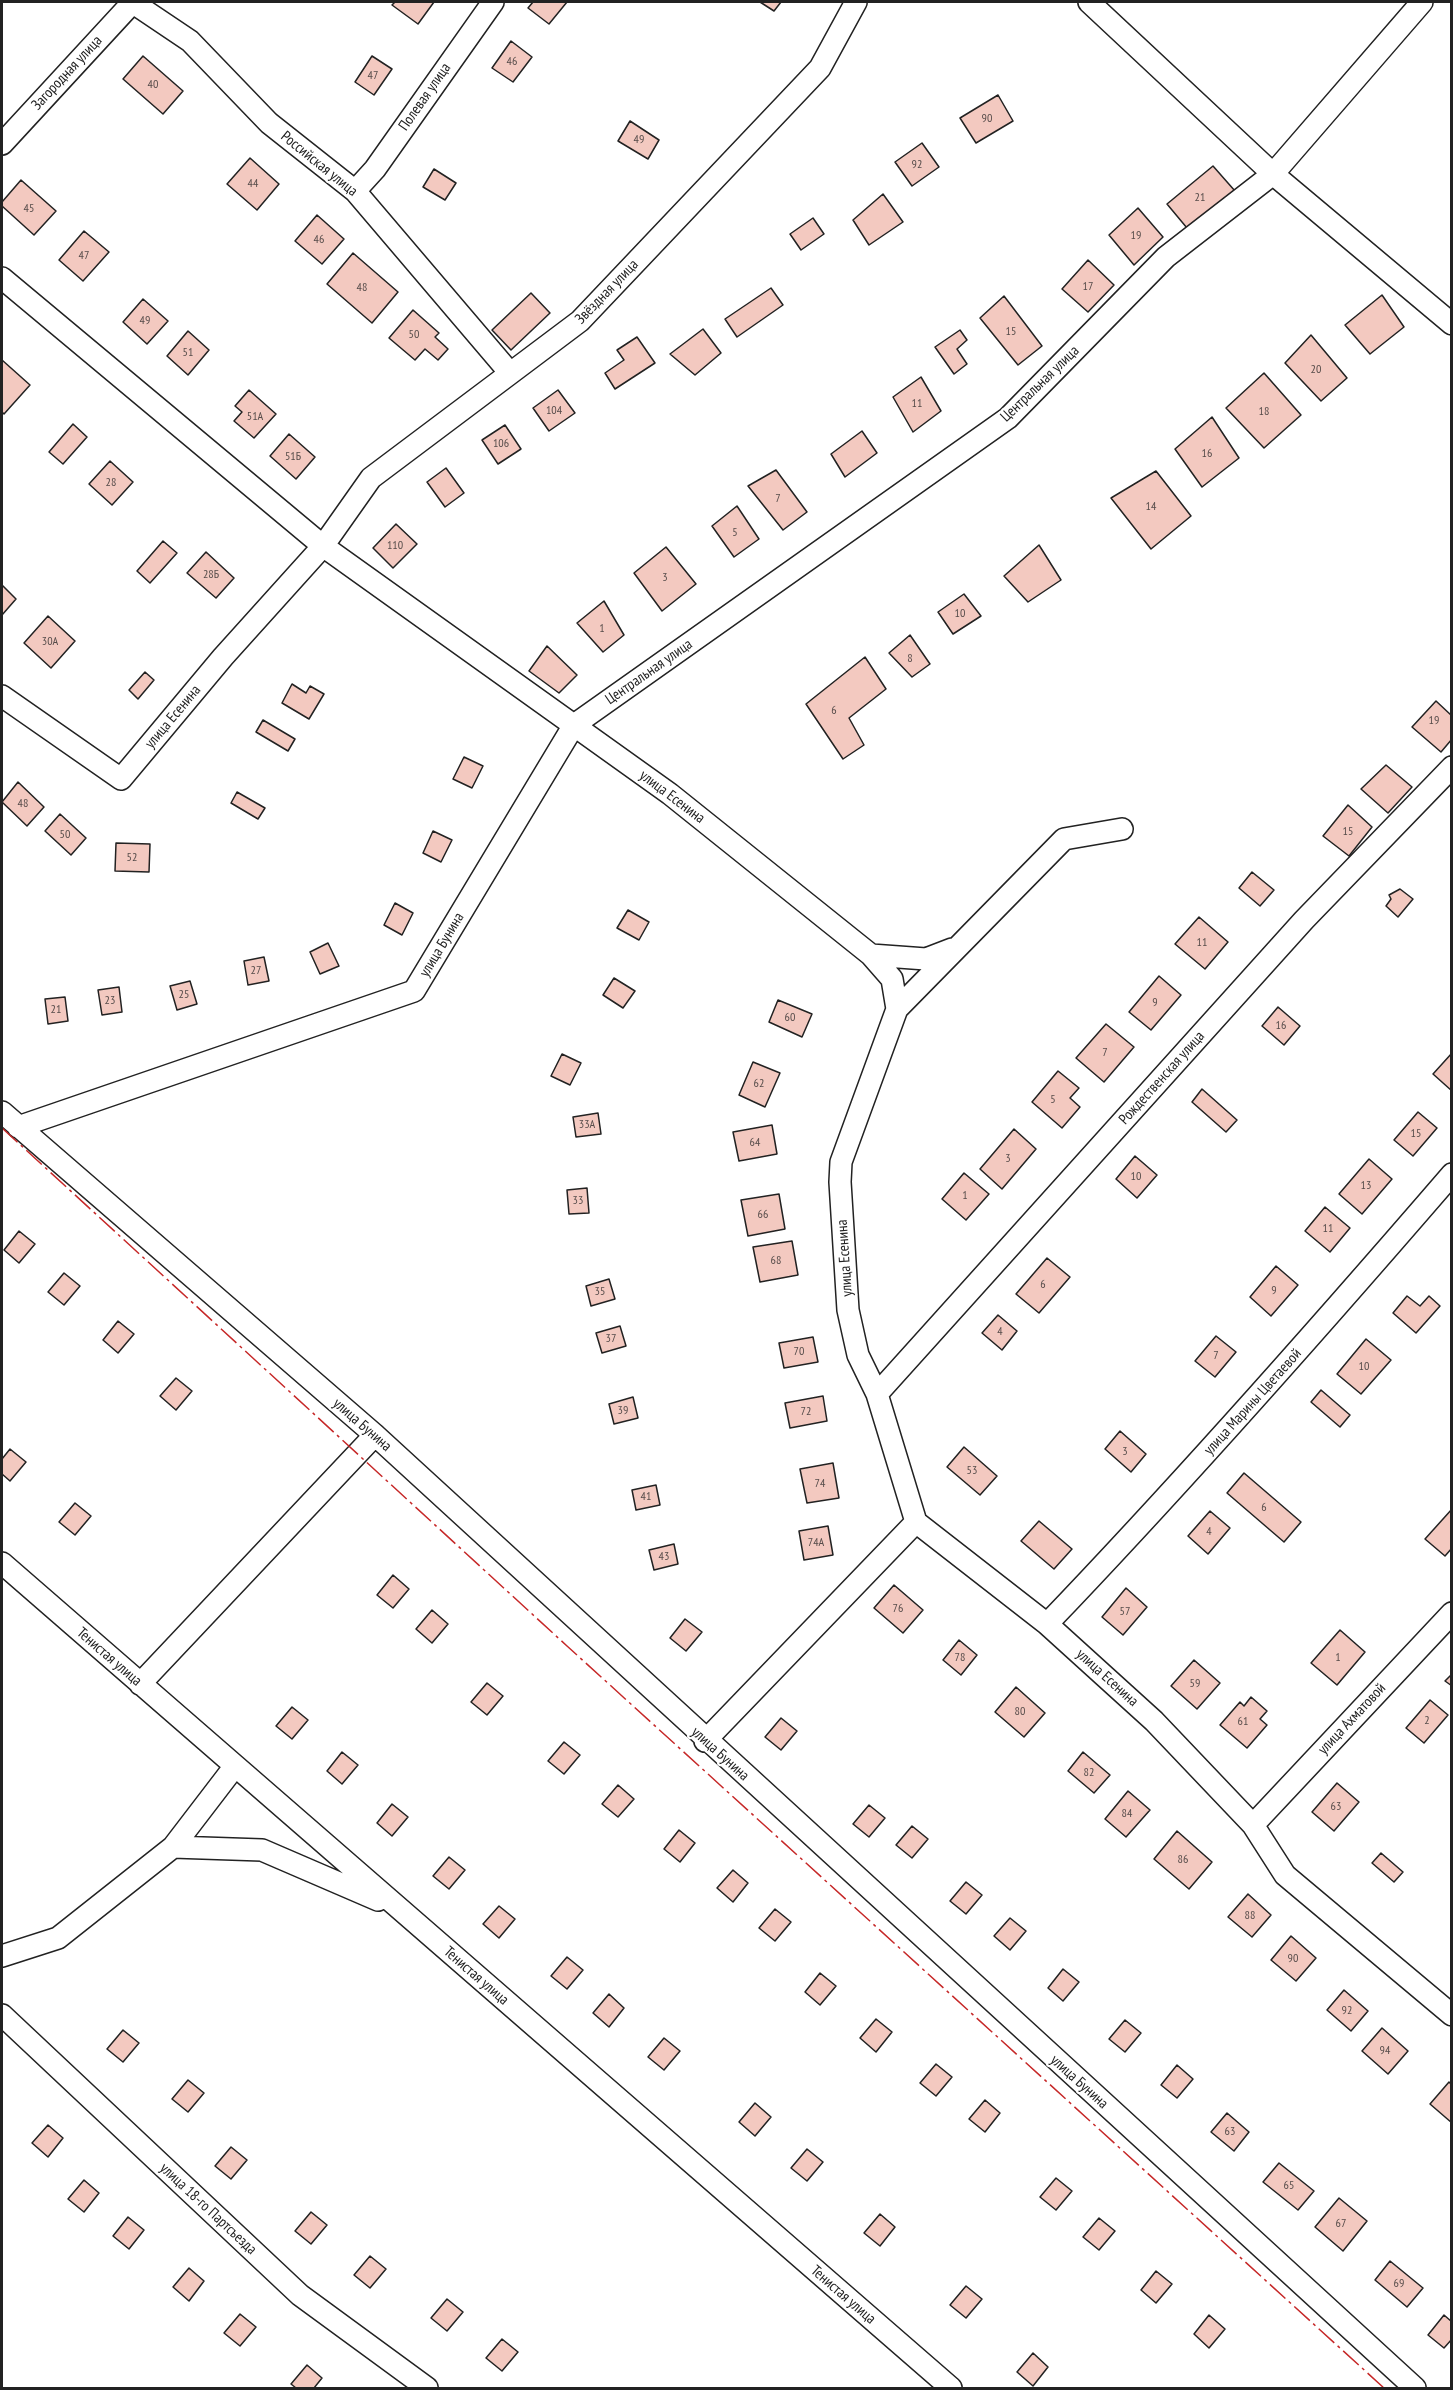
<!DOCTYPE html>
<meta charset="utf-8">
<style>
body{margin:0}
#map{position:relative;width:1453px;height:2390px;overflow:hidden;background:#fff;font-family:"PT Sans Narrow",sans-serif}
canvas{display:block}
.frame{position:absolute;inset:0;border:3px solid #222;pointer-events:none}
</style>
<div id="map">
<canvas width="1453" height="2390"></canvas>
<div class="frame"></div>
</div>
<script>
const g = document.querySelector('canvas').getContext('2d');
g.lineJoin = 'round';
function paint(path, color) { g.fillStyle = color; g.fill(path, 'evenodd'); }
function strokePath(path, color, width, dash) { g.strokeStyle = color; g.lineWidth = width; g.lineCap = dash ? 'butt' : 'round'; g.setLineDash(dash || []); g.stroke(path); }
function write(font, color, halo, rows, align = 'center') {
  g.font = font + ' "PT Sans Narrow",sans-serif'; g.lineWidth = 4.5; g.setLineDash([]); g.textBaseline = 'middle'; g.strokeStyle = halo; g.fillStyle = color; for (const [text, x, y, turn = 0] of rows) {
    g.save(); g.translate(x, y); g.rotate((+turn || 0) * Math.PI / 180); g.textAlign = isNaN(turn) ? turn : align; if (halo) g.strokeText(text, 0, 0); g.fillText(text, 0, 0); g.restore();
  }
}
const building = new Path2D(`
 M395,2H434L418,24L392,5Z
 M533,2H567L549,24L528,8Z
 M760,2H781L774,11Z
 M511,41L532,57L513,82L492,68Z
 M143,56L183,91L163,114L123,79Z
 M372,56L392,69L374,95L355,82Z
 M998,95L1013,121L976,143L960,118Z
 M630,121L659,140L648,159L618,141Z
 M922,143L939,167L912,186L895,162Z
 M250,158L279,184L257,210L227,184Z
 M1213,166L1235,191L1187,228L1167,204Z
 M434,169L456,183L445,200L423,187Z
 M21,180L56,211L34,235L2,206V202Z
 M883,194L903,222L869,245L853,220Z
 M1138,208L1163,237L1134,265L1109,235Z
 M317,215L344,239L322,264L295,241Z
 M813,218L824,234L801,250L790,234Z
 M84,231L109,252L83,281L59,260Z
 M353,253L398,292L372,323L327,284Z
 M1088,260L1114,285L1088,312L1062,289Z
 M771,288L783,305L737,337L725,319Z
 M531,293L550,313L511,350L492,330Z
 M1382,295L1404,327L1370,354L1345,325Z
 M1004,296L1042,346L1018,365L980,318Z
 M143,299L168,321L147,344L123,322Z
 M413,310L439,333L435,337L448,349L438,360L425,349L415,360L389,338Z
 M703,329L721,353L695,375L670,354Z
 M960,330L967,340L957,349L967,364L954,374L935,347Z
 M188,331L209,350L188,375L167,356Z
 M1311,335L1347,378L1321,401L1285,363Z
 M637,337L655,363L615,389L605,373L624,360L617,350Z
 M2,360L30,385L4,414L2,412Z
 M1264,373L1301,415L1264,448L1226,408Z
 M921,377L941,411L913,432L893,397Z
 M249,390L276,414L254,438L234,421L242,412L235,406Z
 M558,390L575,413L549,431L533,408Z
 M1212,417L1239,458L1202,487L1175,449Z
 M73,424L87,437L63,464L49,452Z
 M505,425L521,449L498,464L482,440Z
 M862,431L877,453L845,477L831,454Z
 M289,434L315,457L296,479L270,456Z
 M110,461L133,482L112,505L89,484Z
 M446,468L464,493L445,507L427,482Z
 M776,470L807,512L783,530L748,486Z
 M1156,471L1191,516L1151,549L1111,498Z
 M737,506L759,539L734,557L712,526Z
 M396,524L417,544L393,568L373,548Z
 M163,541L177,553L150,583L137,571Z
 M1039,545L1061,580L1028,602L1004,576Z
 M666,547L696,584L662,611L634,573Z
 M206,552L234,578L216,598L187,573Z
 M2,585L16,599L2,615Z
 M964,594L981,616L953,634L938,612Z
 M604,601L624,635L603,652L577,623Z
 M48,616L75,641L51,668L24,643Z
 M910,635L930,664L912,677L889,653Z
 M547,646L577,675L559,693L529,671Z
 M865,657L886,689L849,718L864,745L843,759L806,704Z
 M145,672L154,680L138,699L129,690Z
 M292,684L306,693L310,686L324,694L309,719L282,703Z
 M1436,701L1452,716V739L1441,752L1412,727Z
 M263,720L295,739L288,751L256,732Z
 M464,757L483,766L472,788L453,779Z
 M1386,765L1412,787L1388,813L1361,789Z
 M18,782L44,807L27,826L2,802Z
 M237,792L265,808L258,819L231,803Z
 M1348,805L1372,827L1349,856L1323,836Z
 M60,814L86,838L71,855L45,831Z
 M433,831L452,840L441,862L423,853Z
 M116,843L150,844L149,872L115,871Z
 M1252,872L1274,890L1260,906L1239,888Z
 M1400,889L1413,899L1398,917L1386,906L1391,899L1389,895Z
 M395,903L413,913L402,935L384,925Z
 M628,910L649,922L639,940L617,928Z
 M1199,917L1228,942L1205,969L1175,944Z
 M328,943L339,966L320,974L310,952Z
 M264,957L269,981L248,985L244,961Z
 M1159,976L1181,995L1151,1030L1129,1012Z
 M614,978L635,991L623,1008L603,995Z
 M190,981L197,1004L177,1010L170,986Z
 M119,987L122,1012L102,1015L98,990Z
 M65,997L68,1021L48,1024L45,999Z
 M778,1000L812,1014L802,1037L769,1022Z
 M1278,1007L1300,1026L1284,1045L1262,1026Z
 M1106,1024L1134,1047L1104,1082L1076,1058Z
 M1452,1053V1091L1433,1074Z
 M562,1054L581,1063L570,1085L551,1076Z
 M753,1062L780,1073L765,1107L739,1095Z
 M1058,1071L1079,1088L1070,1098L1080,1107L1062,1128L1032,1102Z
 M1202,1089L1237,1120L1226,1132L1192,1102Z
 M1418,1112L1437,1128L1413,1156L1394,1140Z
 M598,1113L601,1134L576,1137L573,1117Z
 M772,1125L777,1154L739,1161L733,1132Z
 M1014,1129L1036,1149L1002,1189L980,1169Z
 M1135,1156L1157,1175L1137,1198L1116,1179Z
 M1369,1159L1392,1179L1362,1214L1339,1194Z
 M964,1173L989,1194L966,1220L942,1199Z
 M587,1188L589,1213L569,1214L567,1190Z
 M779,1194L785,1229L748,1236L741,1200Z
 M1325,1207L1350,1228L1330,1252L1305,1231Z
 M19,1231L35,1244L19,1263L4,1250Z
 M792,1241L798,1275L760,1282L753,1247Z
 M1047,1258L1070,1277L1039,1313L1016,1294Z
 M1276,1266L1298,1285L1271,1316L1250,1297Z
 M64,1273L80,1286L64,1305L48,1292Z
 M609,1279L615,1299L591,1306L586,1286Z
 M1407,1296L1420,1306L1429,1296L1440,1306L1416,1333L1393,1313Z
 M998,1315L1017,1331L1002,1350L982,1333Z
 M118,1321L134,1334L118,1353L103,1340Z
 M620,1326L626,1346L602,1353L596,1333Z
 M1216,1336L1236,1352L1215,1377L1195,1361Z
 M813,1337L818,1362L784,1368L779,1343Z
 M1366,1339L1391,1360L1361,1394L1337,1374Z
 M176,1378L192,1391L176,1410L160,1396Z
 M1321,1390L1350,1415L1340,1427L1311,1402Z
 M823,1396L827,1421L790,1428L785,1403Z
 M633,1397L638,1418L614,1424L609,1404Z
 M1120,1431L1146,1454L1131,1472L1105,1449Z
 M964,1447L997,1476L980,1495L947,1467Z
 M10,1449L26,1462L10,1481L2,1474V1459Z
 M833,1463L839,1498L807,1503L800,1469Z
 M1244,1473L1301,1522L1284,1542L1227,1493Z
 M656,1485L660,1505L636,1510L632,1490Z
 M75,1503L91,1516L75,1535L59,1522Z
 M1452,1509V1548L1445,1556L1425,1539Z
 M1210,1511L1230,1528L1208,1554L1188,1536Z
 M1039,1521L1072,1549L1054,1569L1021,1541Z
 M828,1526L833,1555L804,1560L799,1531Z
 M674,1544L678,1564L654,1570L649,1550Z
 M393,1575L409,1589L393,1608L377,1595Z
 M894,1585L923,1610L903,1633L874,1608Z
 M1126,1588L1147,1607L1123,1635L1102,1617Z
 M432,1610L448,1624L432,1643L416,1629Z
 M685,1619L702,1632L686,1651L670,1638Z
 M1340,1630L1365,1652L1337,1685L1311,1663Z
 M959,1640L977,1655L961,1675L943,1660Z
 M1194,1660L1220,1683L1197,1709L1171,1686Z
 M1452,1674V1686L1445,1681Z
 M487,1683L503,1696L487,1715L471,1702Z
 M1016,1687L1045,1713L1024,1737L995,1712Z
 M1251,1697L1267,1711L1260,1719L1267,1725L1247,1748L1220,1725L1240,1702L1244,1706Z
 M1430,1700L1448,1715L1424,1743L1406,1728Z
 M292,1707L308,1720L292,1739L276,1726Z
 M781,1718L797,1731L781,1750L765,1737Z
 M564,1742L580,1755L564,1774L548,1761Z
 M342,1752L358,1765L342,1784L327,1771Z
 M1083,1752L1110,1775L1094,1793L1068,1771Z
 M1337,1783L1359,1802L1334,1831L1312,1812Z
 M618,1785L634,1799L618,1817L602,1804Z
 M1128,1791L1150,1810L1126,1837L1105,1819Z
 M392,1804L408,1817L392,1836L377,1823Z
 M869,1805L885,1818L869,1837L853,1824Z
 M912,1826L928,1839L912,1858L896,1845Z
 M679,1830L695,1843L680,1862L664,1849Z
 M1177,1831L1212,1862L1189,1889L1154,1859Z
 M1381,1853L1403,1872L1394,1882L1372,1863Z
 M449,1857L465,1870L449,1889L433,1876Z
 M733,1870L748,1883L733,1902L717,1888Z
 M966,1882L982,1895L966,1914L950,1901Z
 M1248,1894L1271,1915L1252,1937L1228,1917Z
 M499,1906L515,1919L499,1938L483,1924Z
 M775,1909L791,1922L775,1941L759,1928Z
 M1010,1918L1026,1931L1010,1950L994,1936Z
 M1291,1936L1316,1958L1296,1981L1271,1960Z
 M567,1957L583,1970L567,1989L551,1976Z
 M1063,1969L1079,1982L1063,2001L1048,1988Z
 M820,1973L836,1986L820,2005L805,1992Z
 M1344,1990L1368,2011L1351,2031L1327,2010Z
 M609,1994L624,2008L609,2027L593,2013Z
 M876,2019L892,2032L876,2052L860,2038Z
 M1125,2020L1141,2033L1125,2052L1109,2039Z
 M1382,2028L1408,2051L1388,2074L1362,2051Z
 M123,2030L139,2043L123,2062L107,2049Z
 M664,2038L680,2051L664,2070L648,2057Z
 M936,2064L952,2077L936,2096L920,2083Z
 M1177,2065L1193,2079L1177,2098L1161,2085Z
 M188,2080L204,2093L188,2112L172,2099Z
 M1449,2082L1452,2085V2123L1430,2104Z
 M985,2100L1000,2113L985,2132L969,2119Z
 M755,2103L771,2117L755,2136L739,2122Z
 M1227,2113L1249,2132L1234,2151L1211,2132Z
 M48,2125L63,2138L48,2157L32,2143Z
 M231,2147L247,2160L231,2179L215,2166Z
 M807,2149L823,2162L807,2181L791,2168Z
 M1279,2163L1314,2191L1298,2210L1263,2182Z
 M1056,2178L1072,2191L1056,2210L1040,2197Z
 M84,2180L99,2193L84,2212L68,2199Z
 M1339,2198L1367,2221L1343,2251L1315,2227Z
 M311,2212L327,2225L311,2244L295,2231Z
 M880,2214L895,2227L880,2246L864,2233Z
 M128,2217L144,2230L129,2249L113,2236Z
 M1099,2218L1115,2231L1099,2250L1083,2237Z
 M370,2256L386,2269L370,2288L354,2275Z
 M1390,2261L1423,2288L1407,2307L1375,2280Z
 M189,2268L204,2281L189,2301L173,2287Z
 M1156,2271L1172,2284L1156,2303L1141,2290Z
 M966,2286L982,2299L966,2318L950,2305Z
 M447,2299L463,2312L447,2331L431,2318Z
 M240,2314L256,2327L240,2346L224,2333Z
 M1209,2315L1225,2329L1209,2348L1194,2334Z
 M1444,2315L1452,2322V2339L1444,2348L1428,2335Z
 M502,2339L518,2352L502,2371L486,2358Z
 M1033,2353L1048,2367L1033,2386L1017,2372Z
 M307,2365L322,2378L314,2388H296L291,2384Z`);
const minor = new Path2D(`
 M132,2L190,41L269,123L355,191L510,373
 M1089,2L1273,174L1452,324
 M2,144L133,2
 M355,191L375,169L493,2
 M2,278L323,546L670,794L871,955L892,979L897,1009L841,1162L840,1182L848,1310L858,1355L877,1394L916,1522L1047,1624L1154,1721L1253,1825L1285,1875L1452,2015
 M2,696L121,779L223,657L323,546L371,478L580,321L820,68L856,2
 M871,955L926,959L952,949
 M897,1009L1064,839L1122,829
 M2,1112L375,1435L1415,2388
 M18,1127L414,991L574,725L1008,418L1166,257L1273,174L1422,2
 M877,1394L1304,920L1452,767
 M2,1563L951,2388
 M1047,1624C1187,1478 1320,1327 1452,1174
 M140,1684L375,1435
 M705,1741L916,1522
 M1253,1825L1452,1613
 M173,1847L262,1850L378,1900
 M2,1956L58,1938L173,1847L235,1766
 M2,2015L300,2295L427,2388`);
const power = new Path2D(`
 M2,1128L567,1646L1384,2388`);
const numberNames = [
 ["46",512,62],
 ["47",373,76],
 ["40",153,85],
 ["90",987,119],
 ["49",639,140],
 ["92",917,165],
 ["44",253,184],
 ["21",1200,198],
 ["45",29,209],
 ["19",1136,236],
 ["46",319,240],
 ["47",84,256],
 ["17",1088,287],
 ["48",362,288],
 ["49",145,321],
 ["15",1011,332],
 ["50",414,335],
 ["51",188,353],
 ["20",1316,370],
 ["11",917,404],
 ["104",554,411],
 ["18",1264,412],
 ["51А",255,417],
 ["106",501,444],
 ["16",1207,454],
 ["51Б",293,457],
 ["28",111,483],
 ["7",778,499],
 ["14",1151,507],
 ["5",735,533],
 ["110",395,546],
 ["28Б",211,575],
 ["3",665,578],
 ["10",960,614],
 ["1",602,629],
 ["30А",50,642],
 ["8",910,659],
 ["6",834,711],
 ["19",1434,721],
 ["48",23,804],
 ["15",1348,832],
 ["50",65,835],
 ["52",132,858],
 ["11",1202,943],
 ["27",256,971],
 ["25",184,995],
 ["23",110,1001],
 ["9",1155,1003],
 ["21",56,1010],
 ["60",790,1018],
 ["16",1281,1026],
 ["7",1105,1053],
 ["62",759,1084],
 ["5",1053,1100],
 ["33А",587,1125],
 ["15",1416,1134],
 ["64",755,1143],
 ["3",1008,1159],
 ["10",1136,1177],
 ["13",1366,1186],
 ["1",965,1196],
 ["33",578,1201],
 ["66",763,1215],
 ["11",1328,1229],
 ["68",776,1261],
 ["6",1043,1285],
 ["9",1274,1291],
 ["35",600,1292],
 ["4",1000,1332],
 ["37",611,1339],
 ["70",799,1352],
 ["7",1216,1356],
 ["10",1364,1367],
 ["39",623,1411],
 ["72",806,1412],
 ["3",1125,1452],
 ["53",972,1471],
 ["74",820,1484],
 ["41",646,1497],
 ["6",1264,1508],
 ["4",1209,1532],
 ["74А",816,1543],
 ["43",664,1557],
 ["76",898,1609],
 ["57",1125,1612],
 ["78",960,1658],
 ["1",1338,1658],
 ["59",1195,1684],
 ["80",1020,1712],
 ["2",1427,1721],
 ["61",1243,1722],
 ["82",1089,1773],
 ["63",1336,1807],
 ["84",1127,1814],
 ["86",1183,1860],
 ["88",1250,1916],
 ["90",1293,1959],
 ["92",1347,2011],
 ["94",1385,2051],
 ["63",1230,2132],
 ["65",1289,2186],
 ["67",1341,2224],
 ["69",1399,2284]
];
const streetNames = [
 ["Загородная улица",67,73,-47],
 ["Полевая улица",425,97,-55],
 ["Российская улица",319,164,39],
 ["Звёздная улица",607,292,-46],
 ["Центральная улица",1040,384,-44],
 ["Центральная улица",649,672,-35],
 ["улица Есенина",173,717,-50],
 ["улица Есенина",672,797,37],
 ["улица Бунина",442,945,-59],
 ["Рождественская улица",1162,1078,-48],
 ["улица Есенина",845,1258,-94],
 ["улица Марины Цветаевой",1253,1402,-48],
 ["улица Бунина",362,1425,41],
 ["Тенистая улица",109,1657,41],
 ["улица Есенина",1107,1678,42],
 ["улица Ахматовой",1352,1719,-47],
 ["улица Бунина",720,1754,42],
 ["Тенистая улица",476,1976,41],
 ["улица Бунина",1079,2082,42],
 ["улица 18-го Партсъезда",208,2209,43],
 ["Тенистая улица",843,2295,41]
];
paint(building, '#f3c9c0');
strokePath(building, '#222', 1.5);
strokePath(minor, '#222', 24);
strokePath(minor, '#fff', 21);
strokePath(power, '#c62828', 1.5, [21, 4.5, 3, 4.5]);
write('12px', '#564c4a', null, numberNames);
write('15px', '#222', '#fff', streetNames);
</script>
